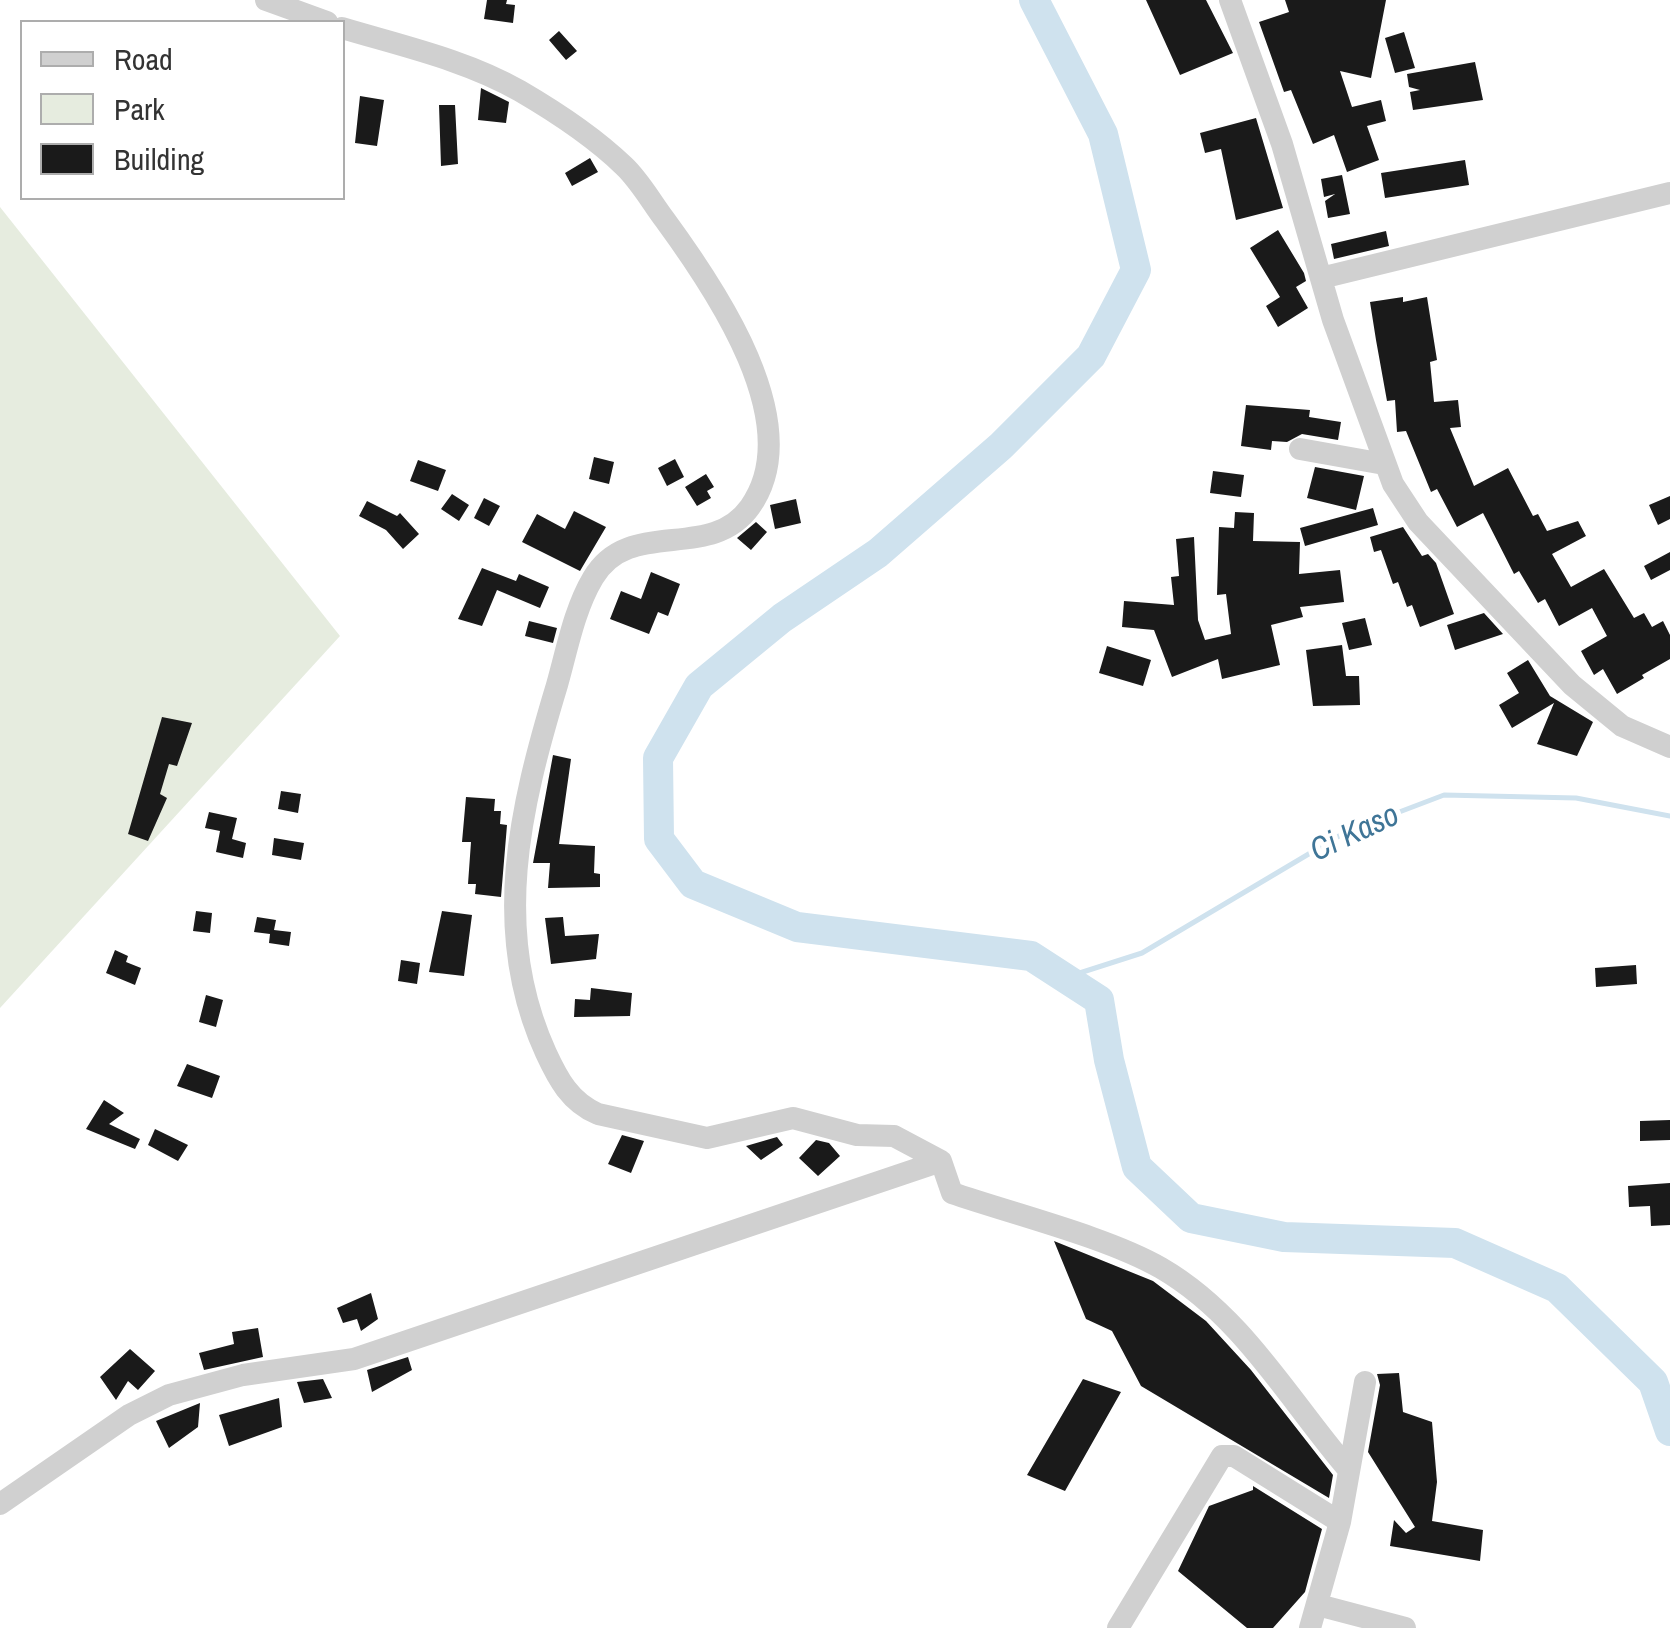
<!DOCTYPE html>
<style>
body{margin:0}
#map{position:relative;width:1670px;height:1628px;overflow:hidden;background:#fff;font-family:"Archivo Narrow",sans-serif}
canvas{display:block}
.legend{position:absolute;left:20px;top:20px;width:325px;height:180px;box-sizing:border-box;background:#fff;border:2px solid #adadad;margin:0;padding:12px 18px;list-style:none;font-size:30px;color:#333}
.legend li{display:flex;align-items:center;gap:20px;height:50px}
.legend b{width:50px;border:2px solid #adadad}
</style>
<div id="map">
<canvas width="1670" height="1628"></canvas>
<ul class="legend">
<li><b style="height:12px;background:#d0d0d0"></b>Road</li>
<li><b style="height:28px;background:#e6ecdf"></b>Park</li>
<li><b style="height:28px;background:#1a1a1a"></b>Building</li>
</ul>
</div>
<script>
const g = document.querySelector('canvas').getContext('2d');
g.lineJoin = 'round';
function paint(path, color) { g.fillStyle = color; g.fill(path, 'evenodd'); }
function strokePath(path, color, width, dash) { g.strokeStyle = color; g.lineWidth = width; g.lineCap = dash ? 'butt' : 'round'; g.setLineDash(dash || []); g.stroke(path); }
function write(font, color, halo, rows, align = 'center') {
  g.font = font + ' "Archivo Narrow",sans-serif'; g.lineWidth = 10; g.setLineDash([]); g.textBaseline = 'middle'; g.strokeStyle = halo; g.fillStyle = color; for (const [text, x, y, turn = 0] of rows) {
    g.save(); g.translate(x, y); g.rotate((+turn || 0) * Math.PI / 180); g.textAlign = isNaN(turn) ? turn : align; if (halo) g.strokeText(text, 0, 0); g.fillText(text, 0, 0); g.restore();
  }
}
const green = new Path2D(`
 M0,207L340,636L0,1008Z`);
const stream = new Path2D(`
 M1064,978L1142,953L1344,833L1444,795L1576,798L1670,816`);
const river = new Path2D(`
 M1034,0L1103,134L1136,270L1091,356L1001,446L878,553L782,618L699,686L658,758L659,839L693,884L797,927L1031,956L1099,1000L1109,1060L1137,1167L1191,1218L1284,1237L1455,1243L1557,1288L1653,1382L1670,1431`);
const building = new Path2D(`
 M487,0H507L506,4L515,5L513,23L484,19Z
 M1146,0H1206L1233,53L1180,75Z
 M1285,0H1386L1371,78L1340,71L1352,107L1381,100L1386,121L1367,126L1379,160L1347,172L1334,135L1313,144L1291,90L1284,92L1259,22L1289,12Z
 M559,31L577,51L566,60L549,40Z
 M1404,32L1415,68L1395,73L1385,38Z
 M1475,62L1483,100L1413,110L1410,92L1420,90L1409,87L1407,74Z
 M481,88L509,102L506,123L478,120Z
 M360,96L384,100L377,146L355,143Z
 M439,105H455L458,164L441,166Z
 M1256,118L1283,208L1236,220L1221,149L1205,153L1200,133Z
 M590,158L598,172L572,186L565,173Z
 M1465,160L1469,185L1385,198L1381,173Z
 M1342,175L1350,214L1328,218L1325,201L1335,194L1324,197L1321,179Z
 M1278,230L1304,273L1306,281L1296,287L1308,308L1278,327L1266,306L1280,297L1250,248Z
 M1386,231L1389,246L1334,259L1331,244Z
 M1403,297V302L1427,297L1437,360L1430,362L1434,402L1458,400L1461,427L1450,428L1474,486L1508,468L1533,516L1538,514L1547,531L1578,521L1586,536L1552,554L1571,587L1604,569L1634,618L1644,613L1652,627L1663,621L1670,635V659L1642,675L1644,678L1617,694L1603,669L1594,675L1581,651L1607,636L1592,608L1559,626L1545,599L1538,603L1519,571L1514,574L1483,513L1457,527L1437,489L1431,492L1406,431L1397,432L1395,400L1387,401L1376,340L1370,302Z
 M1246,405L1310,410L1309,417L1341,422L1338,440L1302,434L1287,442L1272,441L1271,450L1241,446Z
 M594,457L614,462L609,484L589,479Z
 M675,459L684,477L667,486L658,468Z
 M418,460L446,470L438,491L410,481Z
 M1315,467L1364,476L1356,510L1307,498Z
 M1213,471L1244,475L1241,497L1210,493Z
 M706,474L714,487L707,491L711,498L697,506L685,487Z
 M452,494L469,505L459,521L441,509Z
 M1670,496V519L1658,525L1649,505Z
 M484,498L500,506L489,526L474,518Z
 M796,499L801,523L775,529L770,505Z
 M367,501L397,516L400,513L419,534L403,549L386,530L359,516Z
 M1373,508L1378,525L1305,546L1300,528Z
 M574,511L606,527L580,571L522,542L537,514L565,529Z
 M1235,512L1254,513L1253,541L1300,542L1299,574L1340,570L1344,602L1300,607L1303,617L1271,625L1280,665L1222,679L1218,659L1172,677L1154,630L1122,627L1124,601L1174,605L1171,577L1179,576L1176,539L1194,537L1198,620L1205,640L1231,634L1226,594L1217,595L1219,527L1234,528Z
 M756,522L767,532L751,550L737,538Z
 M1403,527L1422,556L1428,554L1436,563L1454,614L1420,627L1412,605L1407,607L1398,582L1393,584L1381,550L1374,552L1370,537Z
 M1670,552V570L1651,580L1644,566Z
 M482,568L516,581L519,574L549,587L540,608L497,590L482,626L458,619Z
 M651,572L680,584L668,616L658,612L649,634L610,619L621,591L641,599Z
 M1484,613L1503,634L1455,650L1447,625Z
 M1365,618L1372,645L1349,650L1342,623Z
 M529,621L557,628L553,643L525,636Z
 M1342,645L1346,676H1359L1360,705L1313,706L1306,650Z
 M1107,646L1151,660L1143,686L1099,673Z
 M1528,660L1550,696L1593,722L1577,756L1537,744L1554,703L1512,728L1499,705L1519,693L1507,673Z
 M162,717L192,723L177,766L169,764L160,794L167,798L148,841L128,834Z
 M553,755L571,759L559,844L595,846L594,873L600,874V887L548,888L550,863H533Z
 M281,791L301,794L298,813L278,809Z
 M466,797L495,799L494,811H501L500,824L507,825L501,897L475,894L476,884H468L471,842H462Z
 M209,812L237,818L232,839L246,843L243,858L216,852L220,831L205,828Z
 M274,838L304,843L301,860L272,855Z
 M196,911L212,913L210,933L193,931Z
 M442,911L472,915L464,976L429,972Z
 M257,917L276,920L274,930L291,932L289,946L269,943L270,934L254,932Z
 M563,917L565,936L599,934L596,959L551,964L545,918Z
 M115,950L128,956L126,962L141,968L135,985L106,973Z
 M401,960L420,963L417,984L398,981Z
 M1636,965L1637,984L1596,987L1595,968Z
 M591,988L632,993L630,1016L574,1017L575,999L590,1000Z
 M206,995L223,1000L216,1027L199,1022Z
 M187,1064L220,1076L212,1098L177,1086Z
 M104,1100L124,1113L109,1124L140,1139L135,1149L86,1129Z
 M1670,1120V1140L1640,1141V1121Z
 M155,1129L188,1145L178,1161L148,1145Z
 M622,1135L644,1141L631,1173L608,1164Z
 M777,1137L783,1145L761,1160L746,1146Z
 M816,1140L829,1143L840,1156L818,1176L799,1158Z
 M1670,1183V1225L1651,1226L1650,1206L1629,1207L1628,1186Z
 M1054,1241L1153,1281L1206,1321L1251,1370L1333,1475L1329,1498L1141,1386L1112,1331L1086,1319Z
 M371,1293L378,1319L361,1331L357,1319L343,1323L337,1308Z
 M258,1328L263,1357L204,1370L199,1353L234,1344L232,1332Z
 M130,1349L155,1371L138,1390L128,1381L116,1400L100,1377Z
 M408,1357L412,1370L372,1392L367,1370Z
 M1399,1373L1403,1412L1432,1422L1437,1482L1432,1521L1483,1530L1480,1561L1390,1546L1394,1520L1406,1533L1415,1527L1368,1452L1380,1385L1377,1374Z
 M323,1379L332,1398L304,1403L297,1382Z
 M1083,1379L1121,1392L1065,1491L1027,1475Z
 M279,1398L282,1427L229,1446L219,1415Z
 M200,1403L198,1427L169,1448L156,1421Z
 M1253,1486L1322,1529L1305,1592L1273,1628H1247L1178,1571L1209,1506L1253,1490Z`);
const minor = new Path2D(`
 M266,0L327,22
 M1230,0L1282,144L1333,320L1393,484L1418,522L1572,685L1622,726L1670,747
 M342,28C402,46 466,60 520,91C556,112 594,137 624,166C640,181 652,203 665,220C714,287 809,424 750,507C710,563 629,516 593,578C574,610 567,650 557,685C520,807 490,931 546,1053C558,1079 570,1102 598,1114L707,1138L793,1118L857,1135L894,1136L941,1161L952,1193C1013,1214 1107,1237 1161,1268C1242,1315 1289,1400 1348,1469
 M1321,278L1670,193
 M1300,449L1384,464
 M0,1504L129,1415L169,1395L243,1375L354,1359L941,1161
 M1318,1605L1405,1628
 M1118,1628L1222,1456H1234L1340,1522
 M1310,1628L1340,1522L1365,1382`);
const waterNames = [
 ["Ci Kaso",1355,834,-25]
];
paint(green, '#e6ecdf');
strokePath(stream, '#cfe2ee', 5);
strokePath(river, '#cfe2ee', 30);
paint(building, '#1a1a1a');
strokePath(minor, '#d0d0d0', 22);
write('italic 32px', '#3f7597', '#fff', waterNames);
</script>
